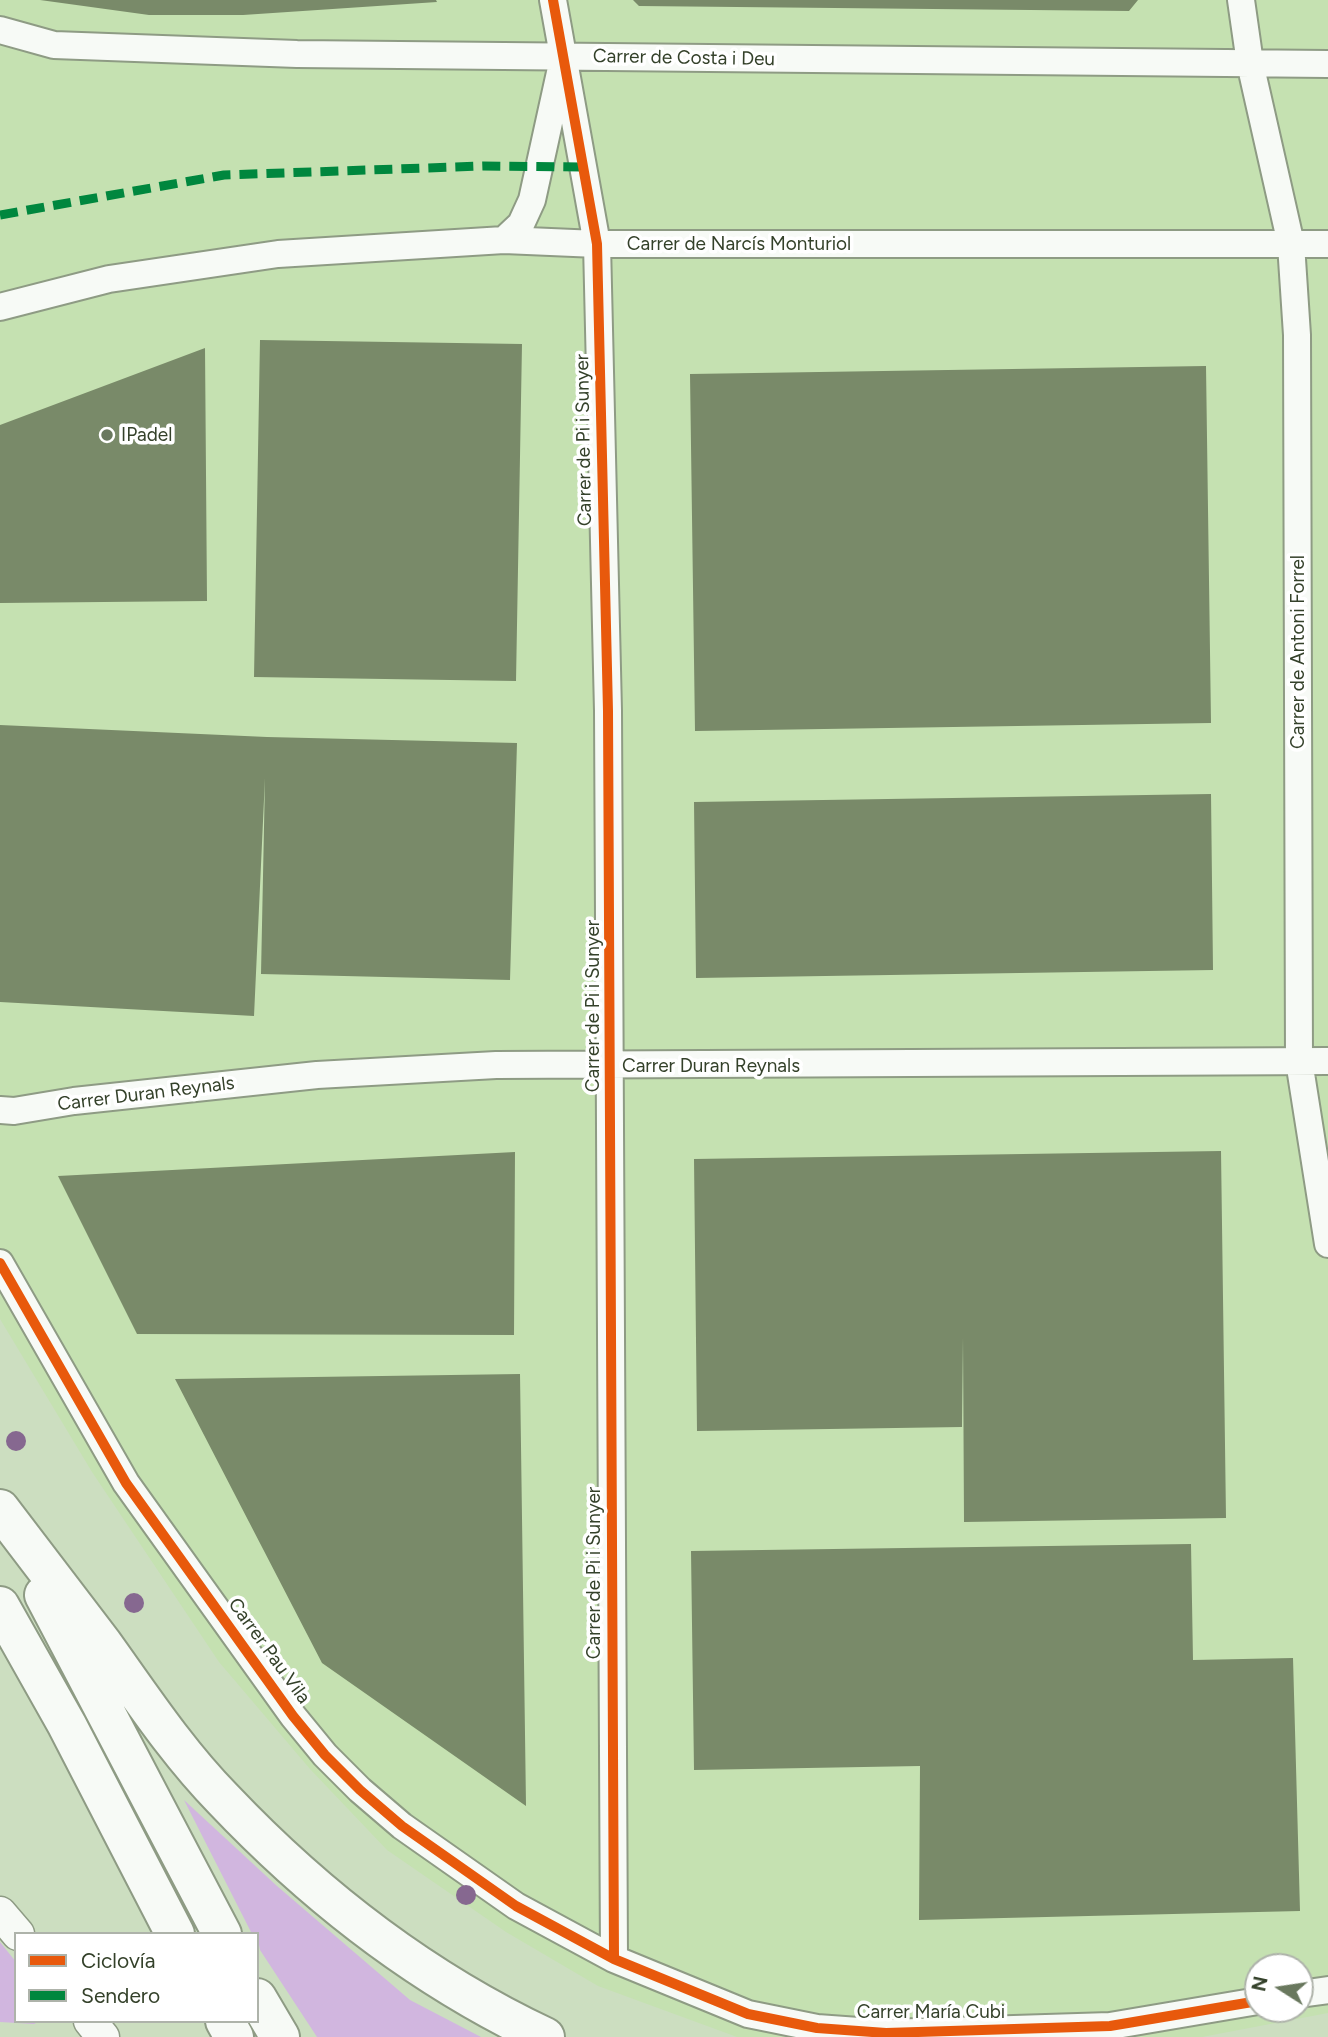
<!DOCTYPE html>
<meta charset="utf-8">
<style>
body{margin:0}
#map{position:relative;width:1328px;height:2037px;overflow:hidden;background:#ccdec0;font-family:Figtree,sans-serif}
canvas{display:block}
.legend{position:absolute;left:14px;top:1932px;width:245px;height:91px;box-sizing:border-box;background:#fff;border:2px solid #aeb3aa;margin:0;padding:9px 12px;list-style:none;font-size:21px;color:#34412a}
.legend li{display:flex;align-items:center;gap:14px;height:35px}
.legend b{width:35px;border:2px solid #aeb3aa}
.north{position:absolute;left:1244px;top:1953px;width:70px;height:70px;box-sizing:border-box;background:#fff;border:2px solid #aeb3aa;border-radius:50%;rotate:282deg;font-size:19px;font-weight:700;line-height:28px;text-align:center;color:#34412a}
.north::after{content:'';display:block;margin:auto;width:24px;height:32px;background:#69785e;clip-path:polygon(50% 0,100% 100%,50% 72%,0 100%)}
</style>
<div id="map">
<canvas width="1328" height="2037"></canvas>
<ul class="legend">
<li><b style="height:9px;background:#e8590c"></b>Ciclovía</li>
<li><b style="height:9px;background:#00873e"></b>Sendero</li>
</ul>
<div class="north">N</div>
</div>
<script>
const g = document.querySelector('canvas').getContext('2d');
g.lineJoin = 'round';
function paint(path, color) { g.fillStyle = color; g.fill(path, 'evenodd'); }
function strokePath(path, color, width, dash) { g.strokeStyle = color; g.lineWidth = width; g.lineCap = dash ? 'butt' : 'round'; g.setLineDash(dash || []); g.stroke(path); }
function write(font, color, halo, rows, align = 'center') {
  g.font = font + ' Figtree,sans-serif'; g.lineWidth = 7; g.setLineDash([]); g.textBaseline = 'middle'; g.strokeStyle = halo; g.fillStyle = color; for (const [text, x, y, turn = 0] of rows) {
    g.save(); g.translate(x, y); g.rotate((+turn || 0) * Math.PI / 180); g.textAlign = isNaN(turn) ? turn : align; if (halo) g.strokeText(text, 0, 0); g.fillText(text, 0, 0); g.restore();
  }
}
const built = new Path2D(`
 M0,0H1328V2013L1202,2037H737L598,1986L506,1932L387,1850L310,1769L219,1662L92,1472L0,1319ZM1258,1967H1300V2009H1258Z`);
const green = new Path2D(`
 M184,1800L277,1886L410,2000L481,2037H317L260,1950L257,1934H252Z
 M0,1942L16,1962V2021H40L34,2024L0,2022Z`);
const building = new Path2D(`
 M40,0H436L437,2L243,15H149Z
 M633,0H1138L1129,11L639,6Z
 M260,340L522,344L516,681L254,677Z
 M205,348L207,601L0,603V425Z
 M1206,366L1211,723L695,731L690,374Z
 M0,725L267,737L517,743L510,980L261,974L265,778L254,1016L0,1002Z
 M1211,794L1213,970L696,978L694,802Z
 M1221,1151L1226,1518L964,1522L963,1337L962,1427L697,1431L694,1159Z
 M515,1152L514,1335L137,1334L58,1176Z
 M520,1374L526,1806L322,1663L175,1379Z
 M1191,1544L1193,1660L1293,1658L1300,1911L919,1920L920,1766L694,1770L691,1551Z`);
const minor = new Path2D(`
 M553,0L597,244L608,711L614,1959
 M1241,0L1250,63L1291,244L1297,335L1299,1061L1328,1244
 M0,30L54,45L297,54L1328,64
 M504,240L521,224L532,200L561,68
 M0,307L109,279L278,254L504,240L597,244H1328
 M0,1110L14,1111L74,1101L317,1075L496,1065L1328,1061
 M0,1263L126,1483L293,1716L325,1755L360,1790L402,1826L516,1906L614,1959L748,2014L817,2028L886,2033L1110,2026L1258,2001
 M1300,1994L1328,1990`);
const tertiary = new Path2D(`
 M0,1913L18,1934
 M90,2021L103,2037`);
const motorway = new Path2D(`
 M0,1509C34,1554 69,1599 103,1644C141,1697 177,1752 223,1799C315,1896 424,1980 545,2037
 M44,1595L222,1934
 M0,1606L67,1725L175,1934
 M257,1998L280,2037
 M225,2021L234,2037`);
const quiet = new Path2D(`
 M0,215L224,175L483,166L583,167`);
const cycleway = new Path2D(`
 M553,0L597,244L608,711L614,1959
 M0,1263L126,1483L293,1716L325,1755L360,1790L402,1826L516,1906L614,1959L748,2014L817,2028L886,2033L1110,2026L1258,2001`);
const trees = [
 [16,1441],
 [134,1603],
 [466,1895]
];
const markers = [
 [107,435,7,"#69785e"]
];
const streetNames = [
 ["Carrer de Costa i Deu",684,58,1],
 ["Carrer de Narcís Monturiol",739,244],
 ["Carrer de Pi i Sunyer",584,440,-91],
 ["Carrer de Antoni Forrel",1298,652,-90],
 ["Carrer de Pi i Sunyer",593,1006,-90],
 ["Carrer Duran Reynals",711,1066],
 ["Carrer Duran Reynals",146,1094,-7],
 ["Carrer de Pi i Sunyer",594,1573,-90],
 ["Carrer Pau Vila",269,1651,54],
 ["Carrer María Cubi",931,2012]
];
const poiNames = [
 ["IPadel",121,435]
];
paint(built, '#c5e1b1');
paint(green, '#d1b6df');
paint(building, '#798a69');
strokePath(minor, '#8e9b84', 30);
strokePath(tertiary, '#8e9b84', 35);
strokePath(motorway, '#8e9b84', 42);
strokePath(minor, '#f7faf6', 26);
strokePath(tertiary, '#f7faf6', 32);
strokePath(motorway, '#f7faf6', 38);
strokePath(quiet, '#00873e', 9, [18, 9]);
strokePath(cycleway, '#e8590c', 10);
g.fillStyle = '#866890';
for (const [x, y] of trees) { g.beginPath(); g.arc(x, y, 10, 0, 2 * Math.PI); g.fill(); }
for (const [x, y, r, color] of markers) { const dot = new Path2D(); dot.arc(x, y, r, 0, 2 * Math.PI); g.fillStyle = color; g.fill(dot); strokePath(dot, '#fff', 2.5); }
write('19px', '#34412a', '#fff', streetNames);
write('19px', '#34412a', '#fff', poiNames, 'left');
</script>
